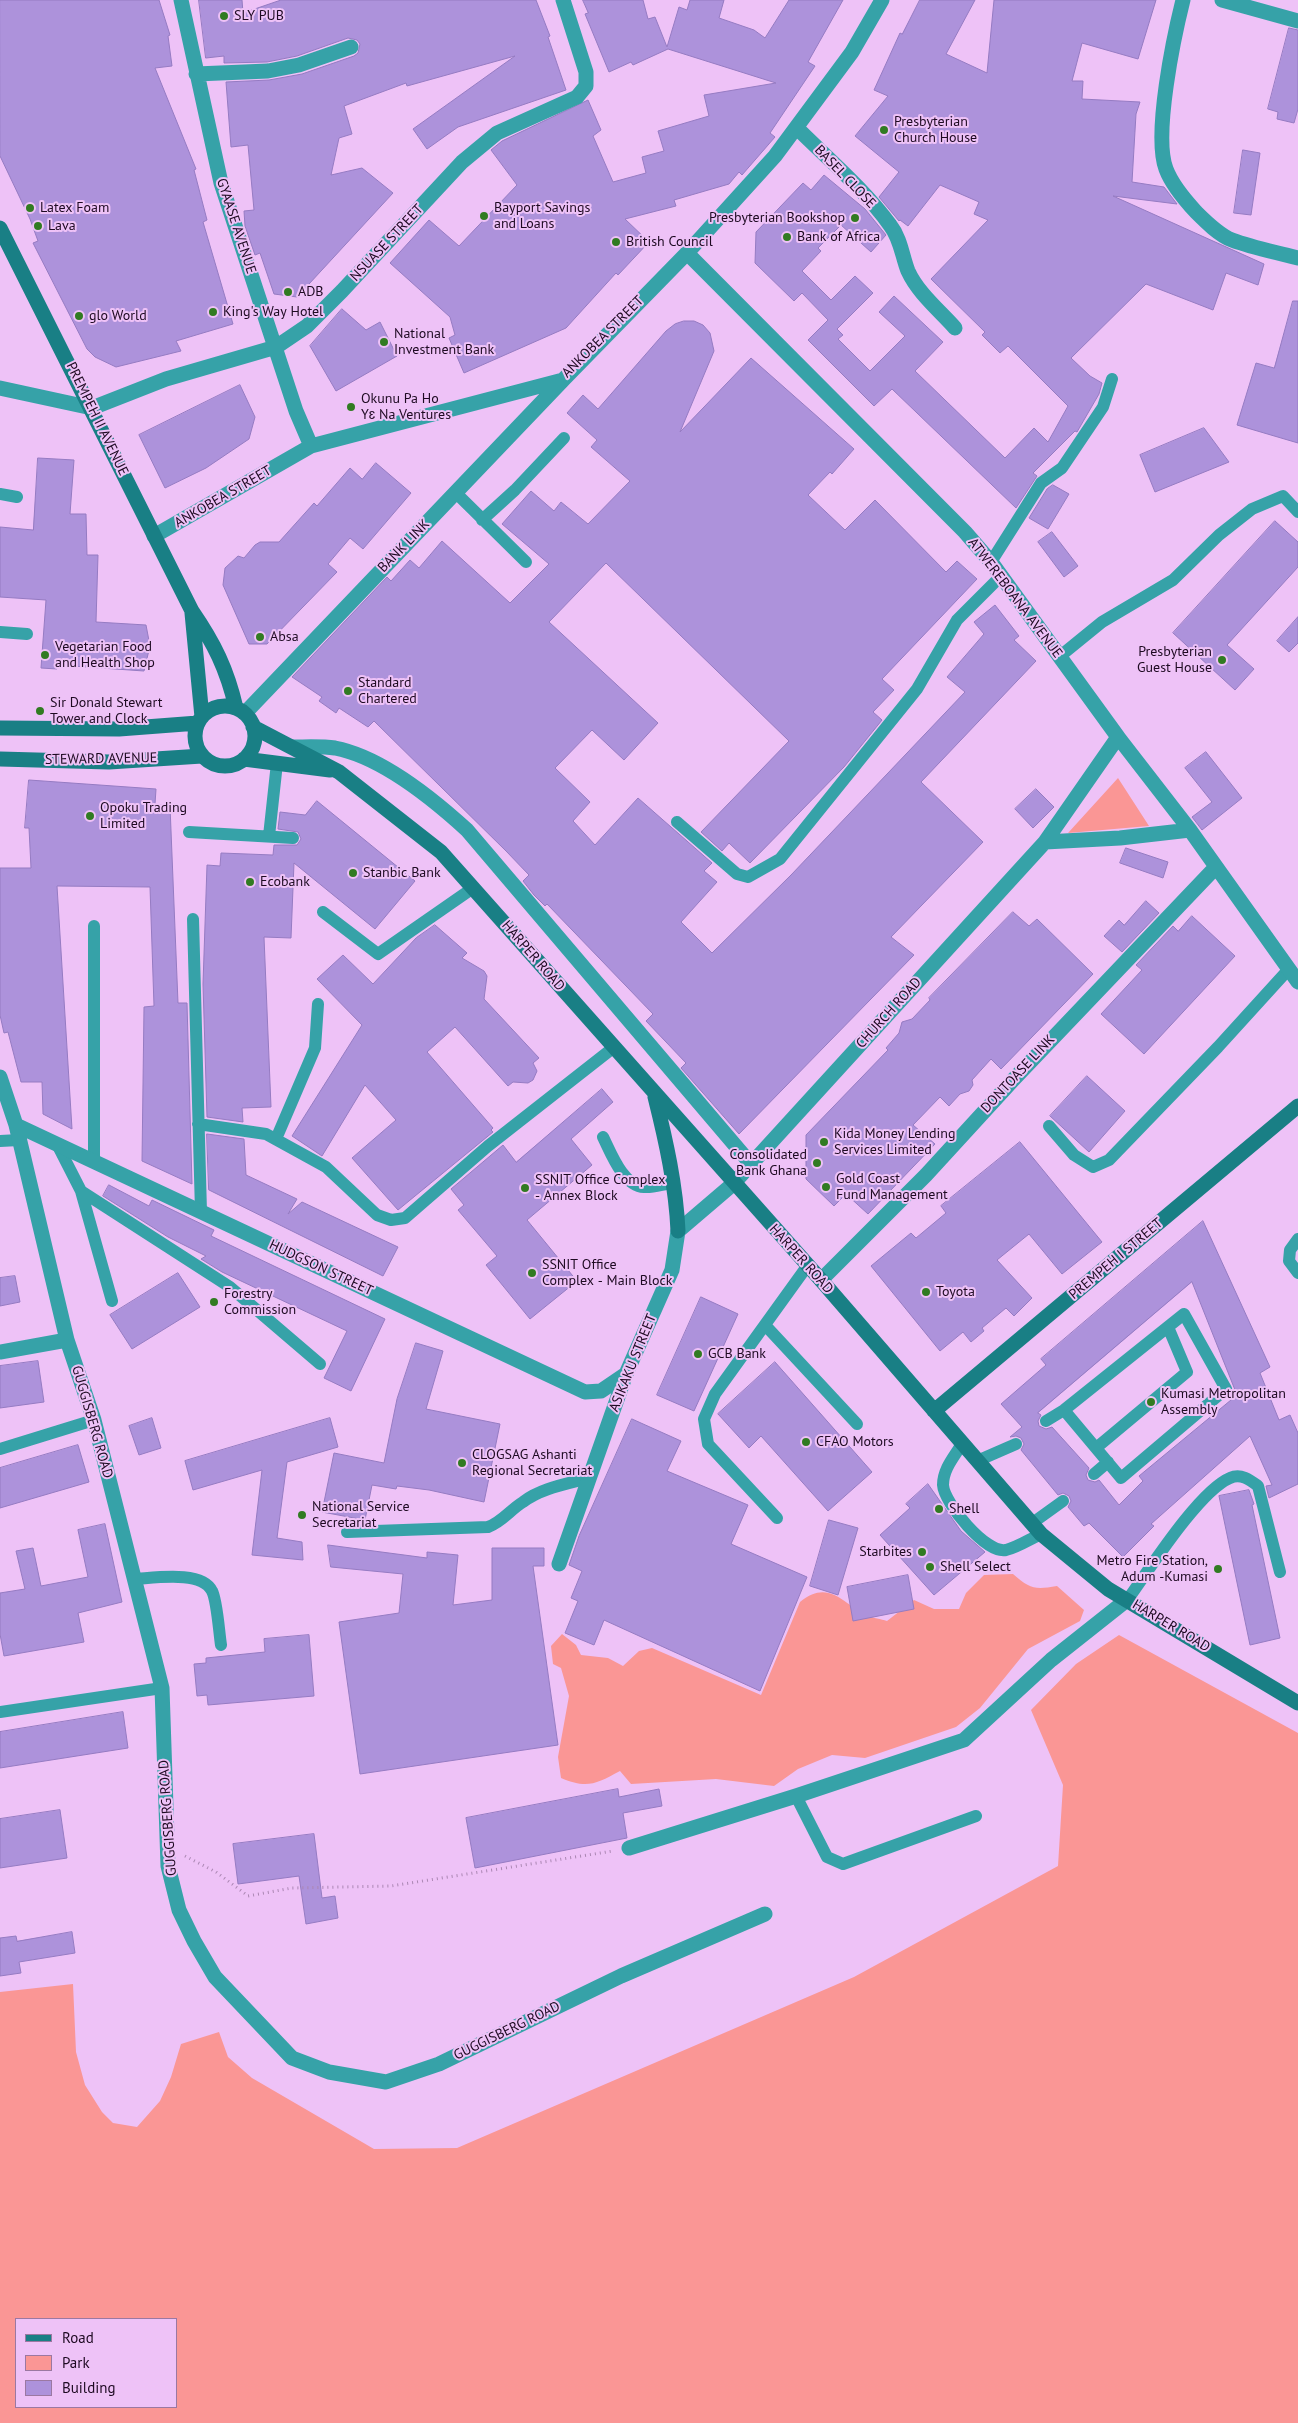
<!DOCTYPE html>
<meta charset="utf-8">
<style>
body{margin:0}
#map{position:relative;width:1298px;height:2423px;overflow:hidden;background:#eec2f7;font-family:"PT Sans",sans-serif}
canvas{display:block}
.legend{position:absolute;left:15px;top:2318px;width:162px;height:90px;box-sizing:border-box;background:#eec2f7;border:1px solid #9b78a2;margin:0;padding:6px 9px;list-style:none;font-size:15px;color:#1e0a22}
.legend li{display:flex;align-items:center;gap:10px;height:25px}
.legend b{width:25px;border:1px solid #9b78a2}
</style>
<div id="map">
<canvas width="1298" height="2423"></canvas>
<ul class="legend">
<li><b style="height:6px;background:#197f85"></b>Road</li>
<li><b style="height:14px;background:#fa9695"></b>Park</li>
<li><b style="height:14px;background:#ad92db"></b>Building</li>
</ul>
</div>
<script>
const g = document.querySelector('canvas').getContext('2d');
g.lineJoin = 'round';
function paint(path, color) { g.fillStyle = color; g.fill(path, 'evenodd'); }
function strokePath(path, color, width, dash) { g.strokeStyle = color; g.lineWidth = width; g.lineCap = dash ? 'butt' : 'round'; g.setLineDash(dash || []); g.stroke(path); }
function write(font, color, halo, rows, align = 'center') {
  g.font = font + ' "PT Sans",sans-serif'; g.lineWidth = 4; g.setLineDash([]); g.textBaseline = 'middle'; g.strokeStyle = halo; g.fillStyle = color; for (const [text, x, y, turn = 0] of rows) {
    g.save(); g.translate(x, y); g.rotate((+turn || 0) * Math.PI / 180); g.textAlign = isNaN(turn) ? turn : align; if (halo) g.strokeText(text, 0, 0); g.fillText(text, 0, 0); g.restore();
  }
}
const green = new Path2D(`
 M1118,778L1149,826L1068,833Z
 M1013,1574C1030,1589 1035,1590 1057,1586L1084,1610L1080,1621L1028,1649L980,1708L956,1727L865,1758L832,1755L798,1769L774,1786L716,1779L631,1784L620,1771C596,1784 587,1789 561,1778L558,1757L569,1696L561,1668L553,1664L551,1646L562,1634L576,1645L581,1655L608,1658L623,1666L639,1651L652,1648L761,1695L800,1602C829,1578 843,1604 868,1616C873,1618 881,1619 887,1621L914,1600L934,1609H959L966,1593L984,1575Z
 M1119,1635L1298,1733V2423H0V1992L73,1984L76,2052L85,2085L102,2112L113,2123L137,2127L160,2101L171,2077L181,2044L219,2032L228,2057L252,2078L374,2149L457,2148L854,1977L1058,1866L1063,1785L1031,1710L1076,1664ZM16,2319H176V2407H16Z`);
const building = new Path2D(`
 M0,0H159L170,35L168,36L172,66L155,68L196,169L194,170L207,220L203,222L233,324L176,341L181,351L116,367L95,357L87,349L33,243L38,241L30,219L0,156Z
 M199,0H242L243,13L281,0H536L550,36L548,37L566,90L458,127L427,149L413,129L515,56L407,86L406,83L344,106L352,134L339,138L331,175L362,168L393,193L297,297L274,294L260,253L255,255L245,226L244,211L254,210L248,145L231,147L226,82L269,80L302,74L354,56L358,53L360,44L357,40L348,38L297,56L267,62L224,63V56L206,58Z
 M583,0H643L648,19L655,17L667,47L679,7L687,10L690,0H724L719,18L754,30L765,38L789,0H843L808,62L815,66L770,133L775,137L742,175L739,172L729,184L674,200L676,206L625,219L649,242L618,275L616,273L566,328L464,373L449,338L455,335L450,317L390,263L429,220L459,246L517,185L491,150L502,141L588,100L601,130L593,136L613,182L646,173L642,157L664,151L658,131L709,116L704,95L776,83L668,49L633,65L631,62L609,72L585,14L588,13Z
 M920,0H975L946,54L987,73L994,0H1156L1138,59L1082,43L1072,81H1083L1082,99L1140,102L1136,114L1132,182L1164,187L1177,204L1113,196L1264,264L1258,285L1226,273L1213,310L1146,284L1071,358L1090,376L1102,383L1099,394L1077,432L1075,431L1033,473L1037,476L1016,508L892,389L874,406L808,340L828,320L802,293L794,301L755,263L756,232L803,183L811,190L824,175L865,209L886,235L871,252L841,225L818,248L821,251L802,271L831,300L855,276L873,293L837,329L843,335L838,339L870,371L905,336L879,312L894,296L943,342L915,371L1005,458L1034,428L1048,442L1068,406L1008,346L1000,353L982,335L985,332L931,279L988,220L974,214L979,202L940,185L908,226L900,220L899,221L879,197L899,172L855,136L888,96L874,90L900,33L902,34Z
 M1289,28L1298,30V109L1294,123L1277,119L1278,112L1268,109Z
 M1243,150L1260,153L1251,215L1234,213Z
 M1293,301H1298V443L1237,425L1256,363L1274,368Z
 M342,309L366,330L380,322L397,356L336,391L310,346Z
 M684,321H694L703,325L710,333L714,351L680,432L751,358L854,449L832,474L830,472L808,495L845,530L875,500L946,572L957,561L977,579L882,679L894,690L873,712L882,720L844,767L750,863L729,843L722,851L701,832L789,741L606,563L549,622L658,723L624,760L592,730L555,768L590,802L573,821L595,845L638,798L712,863L704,871L717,882L681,922L712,953L791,875L965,692L947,677L984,634L974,622L995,605L1019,636L1014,640L1036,661L921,782L983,842L891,937L914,955L739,1134L681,1068L686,1063L646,1021L653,1014L547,904L545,906L534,895L523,881L529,875L506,851L374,721L368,727L339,708L336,713L319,701L322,697L292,677L387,577L391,581L410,560L419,568L442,541L510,603L549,564L502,524L531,491L554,511L561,502L588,524L630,481L591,447L597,440L567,413L583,395L598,409L666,331L675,324Z
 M240,385L255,417L249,439L206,468L165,488L139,435Z
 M1204,428L1229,462L1155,492L1140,455Z
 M38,458L74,460L70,514H86L87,555H98L96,622L146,625L150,646L144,671L58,665L57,669L41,668L46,600L0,597V527L33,530Z
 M376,463L411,493L363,549L350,538L328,564L337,572L267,644H249L223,585L225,568L238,556L244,558L255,545L260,542H279L314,503L317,506L350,468L362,479Z
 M1053,485L1069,494L1048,529L1029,518L1047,489Z
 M1275,521L1298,542V567L1227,645L1254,669L1235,690L1173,633Z
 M1052,532L1078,566L1064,577L1038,542Z
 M1298,617V643L1289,652L1277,641Z
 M1206,752L1242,798L1202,830L1192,817L1212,802L1185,768Z
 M29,780L156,789L155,804L170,806L178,1003H187L192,1184L142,1161L144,1007L154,1006L150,887L57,886L72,1129L43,1114L42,1082H21L8,1032L4,1033L0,1015V868H31L29,828H25Z
 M1036,789L1054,807L1033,828L1015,809Z
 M317,801L415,881L375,929L294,863L291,938L264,937L271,1107L242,1108L243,1122L207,1117L203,984L207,865L220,866L221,853L273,855L274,845H297L301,839L298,832L278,829L280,812L305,815Z
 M1126,848L1168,862L1163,878L1120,863Z
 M1146,901L1159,913L1122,952L1104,936L1119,920L1124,925Z
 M1013,912L1029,926L1037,919L1093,974L1001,1069L991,1059L972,1080L973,1085L969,1091L960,1094L949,1106L940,1097L913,1125L935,1144L868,1214L846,1194L834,1206L806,1179V1135L888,1050L886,1048L899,1033L902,1022L912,1019L930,1000L929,998Z
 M1192,916L1235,956L1144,1054L1101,1014L1142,970L1136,965L1173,926L1178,931Z
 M435,925L467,953L462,958L484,971L487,976L484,999L539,1058L533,1063L537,1071L533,1080L528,1083L513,1082L508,1086L455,1027L427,1052L493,1128L491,1130L493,1132L398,1210L352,1158L396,1120L365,1085L322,1156L292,1136L362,1025L317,979L343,955L373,984L416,938Z
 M1087,1076L1125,1111L1089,1152L1050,1116Z
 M602,1089L613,1102L571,1139L592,1165L527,1220L577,1281L530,1319L486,1265L497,1256L458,1210L464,1205L451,1189L503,1145L516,1162Z
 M207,1134L244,1139L246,1175L297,1199L288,1214L302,1202L398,1247L383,1276L209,1190Z
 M1020,1142L1102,1242L1062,1274L1029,1234L997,1260L1032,1298L1014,1316L1006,1308L982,1328L984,1331L971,1342L963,1332L940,1351L871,1266L911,1233L916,1238L946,1213L941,1206Z
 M109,1185L149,1206L152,1200L214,1230L211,1236L385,1319L351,1391L324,1378L347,1331L222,1272L201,1259L206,1256L168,1237L103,1196Z
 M1203,1221L1270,1367L1260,1373L1279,1420L1290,1415L1298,1433V1484L1269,1498L1266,1486L1272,1485L1250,1436L1151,1524L1154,1526L1123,1557L1089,1523L1084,1526L1068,1507L1071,1501L1069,1496L1063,1493L1058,1495L1021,1450L1024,1444L1021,1438L1016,1436L1010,1437L1022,1427L1001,1404L1046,1365L1041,1359ZM1192,1282L1237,1395L1139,1476L1143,1481L1119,1505L1099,1480L1095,1482L1088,1480L1086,1475L1089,1468L1052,1427L1046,1429L1039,1426L1038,1421L1041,1415L1038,1413Z
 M178,1273L200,1307L132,1349L110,1315Z
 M15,1276L20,1302L0,1306V1278Z
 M701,1297L738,1314L694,1411L657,1395Z
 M416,1343L443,1351L426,1409L500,1424L484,1502L429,1490L397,1486L396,1489L372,1485L365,1520L322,1512L334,1453L384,1463L397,1399Z
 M38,1361L44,1402L0,1408V1366Z
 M775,1362L872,1472L828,1511L761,1436L749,1448L718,1414Z
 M152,1418L161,1448L139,1455L129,1426Z
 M330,1418L338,1447L287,1462L277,1538L302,1542L303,1560L252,1555L262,1470L193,1490L185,1461Z
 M632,1419L681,1441L667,1471L748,1505L731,1544L807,1577L760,1691L604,1620L594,1645L565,1633L578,1601L571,1598L582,1571L569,1565L579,1536Z
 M78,1445L89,1482L0,1508V1468Z
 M928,1484L961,1531L985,1552L934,1595L880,1535L910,1508L906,1504Z
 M1249,1490L1254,1504L1252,1505L1280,1638L1250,1645L1219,1496Z
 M829,1520L858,1528L838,1595L810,1586Z
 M105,1524L122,1602L78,1613L84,1642L4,1656L0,1634V1593L25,1589L16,1551L33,1548L41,1586L88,1577L78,1530Z
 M328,1545L427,1558V1552L458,1555L453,1605L492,1600V1548H544V1566H533L558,1745L360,1774L339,1622L399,1613L403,1574L331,1567Z
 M908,1575L914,1609L853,1621L847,1587Z
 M309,1635L314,1696L208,1705L207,1695L197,1696L194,1664L206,1663V1658L265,1652L264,1639Z
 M123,1712L128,1748L0,1768V1732Z
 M618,1789L619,1797L659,1789L662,1806L623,1813L627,1838L475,1868L466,1818Z
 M60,1810L67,1858L0,1868V1819Z
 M314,1834L322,1898L335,1896L338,1918L306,1924L299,1876L238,1884L233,1844Z
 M72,1932L75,1953L19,1962L21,1973L0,1976V1938L16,1936L17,1941Z`);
const path = new Path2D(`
 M185,1856L216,1872L248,1896L292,1888L391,1886L613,1851`);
const lane = new Path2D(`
 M456,493L526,562
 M0,494L17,497
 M482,520L515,490L564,438
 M991,562L1041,483L1062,468L1103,407L1112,379
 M0,632L27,634
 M1059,657L1102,622L1173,580L1219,535L1252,509L1283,496L1298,512
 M677,822L737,874L748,877L780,859L917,689L957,620L1001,576
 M189,832L293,838
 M269,836L277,763
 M323,912L378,954L473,888
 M193,919L201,1212
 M94,926V1160
 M198,1124L266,1134L326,1167L377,1215L391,1220L405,1218L488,1146L613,1048
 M1049,1126L1074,1155L1093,1167L1109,1160L1218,1047L1288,970
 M603,1137C611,1153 623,1186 644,1187C653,1188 663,1184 672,1183
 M276,1139L315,1048L318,1004
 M0,1141L19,1140
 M57,1144L81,1191L230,1287L320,1364
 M81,1191L112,1301
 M1298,1239L1290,1250L1289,1261L1298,1273
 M765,1325L857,1424
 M1046,1421L1064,1410L1184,1314L1226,1389L1121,1478L1064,1410
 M962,1444C954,1457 943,1469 943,1485C944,1503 986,1554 1006,1550C1018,1547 1030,1539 1041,1534
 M1096,1448L1187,1372L1168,1327
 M0,1449L94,1420
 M977,1461L1016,1444
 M1094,1474L1108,1462
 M777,1518L708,1444L704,1419L715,1394L808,1265
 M1031,1524L1063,1501
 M347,1532L488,1527C502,1522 510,1510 523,1502C541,1488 567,1484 589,1478
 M134,1579C154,1578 202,1570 212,1591C217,1600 219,1632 221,1645
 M1128,1599C1149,1570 1199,1491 1230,1478C1241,1473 1250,1480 1258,1486L1280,1572
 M0,1712L162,1688
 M796,1796L827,1857L843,1864L976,1816`);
const street = new Path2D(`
 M181,0L221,183L296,411L311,446
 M1183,0C1174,36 1153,135 1166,169C1172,185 1184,199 1196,212C1206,222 1219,235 1232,240C1253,248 1276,252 1298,258
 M1222,0L1298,21
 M196,74L268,71L299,65L351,47
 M797,128C828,159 864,189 890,225C901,239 902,256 908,271C918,293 939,310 955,328
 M687,253L965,532L991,562L1118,737L1190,830L1298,982
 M0,388L92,408L166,379L276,347L307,326L342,291L462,162L497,133L577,97L586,86V72L563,0
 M154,536L311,446L563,380L687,253L775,156L852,52L882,0
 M245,713L563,380
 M292,747C306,747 321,746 335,748C382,757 432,798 467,830L751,1164
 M1045,842L1120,838L1190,830
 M0,1077L16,1125L67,1340L94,1420L162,1688L168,1866L179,1910L194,1941L215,1977L292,2058L329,2072L386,2082L439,2064L621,1976L765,1914
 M16,1125L585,1392L601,1391L626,1374
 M821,1280L926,1175L1013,1080L1215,868
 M0,1352L67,1340
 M559,1564L626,1374L672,1270L678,1231L733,1184L1045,842L1118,737
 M629,1848L796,1796L964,1740L1051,1660L1128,1599`);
const secondary = new Path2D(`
 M0,228L192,611C214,643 227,669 236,708
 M192,613L202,717
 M195 736a30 30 0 1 1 60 0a30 30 0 1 1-60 0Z
 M253,727L339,772L441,852L821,1280L1041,1534L1108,1589L1298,1703
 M0,728L119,729L198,723
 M0,759L109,762L202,756
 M244,759L330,770
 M655,1097C666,1141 676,1186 678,1231
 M934,1411L1298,1106`);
const markers = [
 [224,16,5,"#317b22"],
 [884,130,5,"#317b22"],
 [30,208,5,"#317b22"],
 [484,216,5,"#317b22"],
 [855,218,5,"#317b22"],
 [38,226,5,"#317b22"],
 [787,237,5,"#317b22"],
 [616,242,5,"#317b22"],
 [288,292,5,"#317b22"],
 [213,312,5,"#317b22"],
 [79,316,5,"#317b22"],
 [384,342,5,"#317b22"],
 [351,407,5,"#317b22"],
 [260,637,5,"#317b22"],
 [45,655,5,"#317b22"],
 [1222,660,5,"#317b22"],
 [348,691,5,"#317b22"],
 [40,711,5,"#317b22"],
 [90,816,5,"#317b22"],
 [353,873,5,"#317b22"],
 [250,882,5,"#317b22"],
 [824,1142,5,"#317b22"],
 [817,1163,5,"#317b22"],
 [826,1187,5,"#317b22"],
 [525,1188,5,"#317b22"],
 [532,1273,5,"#317b22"],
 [926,1292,5,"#317b22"],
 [214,1302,5,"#317b22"],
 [698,1354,5,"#317b22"],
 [1151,1402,5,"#317b22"],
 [806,1442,5,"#317b22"],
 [462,1463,5,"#317b22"],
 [939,1509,5,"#317b22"],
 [302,1515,5,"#317b22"],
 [922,1552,5,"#317b22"],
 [930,1567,5,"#317b22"],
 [1218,1569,5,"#317b22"]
];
const poiNames = [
 ["SLY PUB",234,16],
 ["Presbyterian",894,122],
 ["Church House",894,138],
 ["Latex Foam",40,208],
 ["Bayport Savings",494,208],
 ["and Loans",494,224],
 ["Presbyterian Bookshop",845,218,"right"],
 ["Lava",48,226],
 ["Bank of Africa",797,237],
 ["British Council",626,242],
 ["ADB",298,292],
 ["King's Way Hotel",223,312],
 ["glo World",89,316],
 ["National",394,334],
 ["Investment Bank",394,350],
 ["Okunu Pa Ho",361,399],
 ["Yɛ Na Ventures",361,415],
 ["Absa",270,637],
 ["Vegetarian Food",55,647],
 ["and Health Shop",55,663],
 ["Presbyterian",1212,652,"right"],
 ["Guest House",1212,668,"right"],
 ["Standard",358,683],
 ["Chartered",358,699],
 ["Sir Donald Stewart",50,703],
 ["Tower and Clock",50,719],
 ["Opoku Trading",100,808],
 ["Limited",100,824],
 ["Stanbic Bank",363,873],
 ["Ecobank",260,882],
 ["Kida Money Lending",834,1134],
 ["Services Limited",834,1150],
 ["Consolidated",807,1155,"right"],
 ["Bank Ghana",807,1171,"right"],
 ["Gold Coast",836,1179],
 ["Fund Management",836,1195],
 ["SSNIT Office Complex",535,1180],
 ["- Annex Block",535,1196],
 ["SSNIT Office",542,1265],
 ["Complex - Main Block",542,1281],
 ["Toyota",936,1292],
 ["Forestry",224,1294],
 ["Commission",224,1310],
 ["GCB Bank",708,1354],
 ["Kumasi Metropolitan",1161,1394],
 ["Assembly",1161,1410],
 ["CFAO Motors",816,1442],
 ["CLOGSAG Ashanti",472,1455],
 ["Regional Secretariat",472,1471],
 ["National Service",312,1507],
 ["Secretariat",312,1523],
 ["Shell",949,1509],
 ["Starbites",912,1552,"right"],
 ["Metro Fire Station,",1208,1561,"right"],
 ["Adum -Kumasi",1208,1577,"right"],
 ["Shell Select",940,1567]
];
const streetNames = [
 ["BASEL CLOSE",845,177,46],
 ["GYAASE AVENUE",236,226,72],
 ["NSUASE STREET",387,243,-47],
 ["ANKOBEA STREET",603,337,-45],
 ["PREMPEH II AVENUE",97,419,64],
 ["ANKOBEA STREET",223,497,-30],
 ["BANK LINK",404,546,-46],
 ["ATWEREBOANA AVENUE",1015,598,53],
 ["STEWARD AVENUE",101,759,-1],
 ["HARPER ROAD",533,956,49],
 ["CHURCH ROAD",889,1013,-48],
 ["DONTOASE LINK",1018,1074,-47],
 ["HARPER ROAD",801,1259,48],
 ["PREMPEH I STREET",1116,1259,-40],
 ["HUDGSON STREET",321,1268,25],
 ["ASIKAKU STREET",633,1363,-68],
 ["GUGGISBERG ROAD",92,1422,74],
 ["HARPER ROAD",1171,1626,31],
 ["GUGGISBERG ROAD",168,1818,-94],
 ["GUGGISBERG ROAD",507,2031,-26]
];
paint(green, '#fa9695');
paint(building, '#ad92db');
strokePath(building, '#957bc2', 1);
strokePath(path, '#ab87b3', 3, [1, 4]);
strokePath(lane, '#36a2a8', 12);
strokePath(street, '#36a2a8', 15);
strokePath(secondary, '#197f85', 15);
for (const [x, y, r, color] of markers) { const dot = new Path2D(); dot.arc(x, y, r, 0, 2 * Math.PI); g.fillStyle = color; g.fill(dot); strokePath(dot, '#eec2f7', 2); }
write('14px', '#1e0a22', '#eec2f7', poiNames, 'left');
write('14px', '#1e0a22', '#eec2f7', streetNames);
</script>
